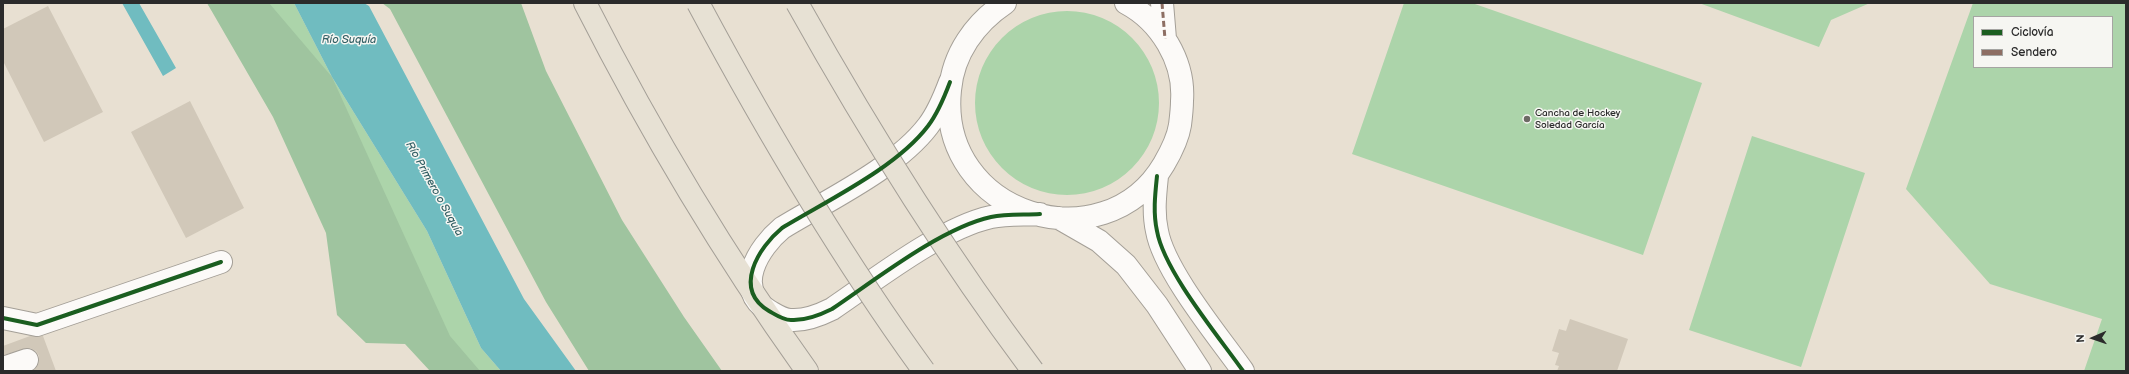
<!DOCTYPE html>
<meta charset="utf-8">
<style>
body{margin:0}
#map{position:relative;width:2129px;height:374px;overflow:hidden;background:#e8e0d2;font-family:"Balsamiq Sans",sans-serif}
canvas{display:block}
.frame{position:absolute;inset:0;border:4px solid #2b2b2b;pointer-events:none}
.legend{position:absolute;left:1973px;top:16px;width:140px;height:52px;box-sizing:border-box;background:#f6f6f2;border:1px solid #a5a5a2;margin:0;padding:5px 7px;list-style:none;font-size:12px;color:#2b2b2b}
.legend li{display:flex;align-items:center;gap:8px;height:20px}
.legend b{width:20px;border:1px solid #a5a5a2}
.north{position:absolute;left:2073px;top:318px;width:40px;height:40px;-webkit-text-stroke:3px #f6f6f2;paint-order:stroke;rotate:268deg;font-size:11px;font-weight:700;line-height:16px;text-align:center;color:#2b2b2b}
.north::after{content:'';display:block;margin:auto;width:14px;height:18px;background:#2b2b2b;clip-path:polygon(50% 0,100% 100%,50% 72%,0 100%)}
</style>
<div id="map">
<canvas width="2129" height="374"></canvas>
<div class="frame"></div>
<ul class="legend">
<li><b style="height:5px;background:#1b5e20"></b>Ciclovía</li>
<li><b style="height:5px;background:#8d6e63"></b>Sendero</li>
</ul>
<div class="north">N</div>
</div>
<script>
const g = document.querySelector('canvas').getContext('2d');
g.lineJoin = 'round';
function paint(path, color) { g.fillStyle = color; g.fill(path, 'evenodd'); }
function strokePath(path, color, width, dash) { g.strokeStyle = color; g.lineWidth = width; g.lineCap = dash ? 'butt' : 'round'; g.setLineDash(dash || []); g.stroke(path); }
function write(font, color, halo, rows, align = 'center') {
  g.font = font + ' "Balsamiq Sans",sans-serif'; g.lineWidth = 3; g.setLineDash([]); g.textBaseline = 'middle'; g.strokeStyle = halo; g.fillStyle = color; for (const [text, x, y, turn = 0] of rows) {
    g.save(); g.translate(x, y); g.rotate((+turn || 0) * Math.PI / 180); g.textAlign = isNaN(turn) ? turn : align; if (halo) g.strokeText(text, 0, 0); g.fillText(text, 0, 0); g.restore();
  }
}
const green = new Path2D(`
 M207,3H294L332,77L427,231L481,348L501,371H447Z
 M1404,3H1472L1702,83L1643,255L1352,154Z
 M1699,3H1870L1831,20L1819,47Z
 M1973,3H2126V371H2084L2102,319L1990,284L1906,189ZM1974,17H2112V67H1974Z
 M975 103a92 92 0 1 1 184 0a92 92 0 1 1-184 0Z
 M1752,136L1865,173L1801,367L1689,330Z`);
const forest = new Path2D(`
 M207,3H269L332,77L450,336L480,371H430L405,344L366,343L337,315L326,233L273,117Z
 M382,3H521L546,71L622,220L684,317L722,371H589L546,302L390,9Z`);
const water = new Path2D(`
 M122,3H139L176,68L163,76Z
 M294,3H364L369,6L524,299L576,371H501L481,348L427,231L332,77Z`);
const building = new Path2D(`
 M48,6L103,112L44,142L3,61V29Z
 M190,101L244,208L186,238L131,132Z
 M1570,319L1628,339L1617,371H1557L1559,366L1555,365L1559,353L1552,351L1559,329L1566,331Z
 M30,336H43L56,371H32L39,363V356L36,351L30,348L3,355V346Z`);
const minor = new Path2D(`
 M1005,3C975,23 953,54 950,90C937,215 1104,266 1164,164C1171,152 1178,138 1180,125C1181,117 1182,109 1182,101C1185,61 1160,21 1126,3
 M1162,3L1165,39
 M950,82C944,98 938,113 928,126C896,168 828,200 782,228C759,247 732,289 769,311C776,315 783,320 791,320C806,321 820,315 832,309C875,280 941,228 991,217C1006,214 1024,215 1040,214
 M1157,176C1155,195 1153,213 1157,231C1164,271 1219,337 1243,371
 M1059,218L1099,241L1126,265L1157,305L1200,371
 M3,318L37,325L221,262
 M3,368L27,360`);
const highway = new Path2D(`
 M585,3C650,131 724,255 807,371`);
const highwayBridge = new Path2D(`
 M698,3C766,130 839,254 924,371
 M797,3C868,130 945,254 1033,371`);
const quiet = new Path2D(`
 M1162,3L1165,39`);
const cycleway = new Path2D(`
 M950,82C944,98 938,113 928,126C896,168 828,200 782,228C759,247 732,289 769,311C776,315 783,320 791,320C806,321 820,315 832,309C875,280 941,228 991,217C1006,214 1024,215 1040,214
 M1157,176C1155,195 1153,213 1157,231C1164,271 1219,337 1243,371
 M3,318L37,325L221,262`);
const markers = [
 [1527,119,4,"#6d6a65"]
];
const poiNames = [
 ["Cancha de Hockey",1535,113],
 ["Soledad García",1535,125]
];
const waterNames = [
 ["Río Suquía",349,40],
 ["Río Primero o Suquía",434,189,61]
];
paint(green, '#acd4aa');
paint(forest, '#9fc49f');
paint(water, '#70bcc0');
paint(building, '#d1c8b9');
strokePath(minor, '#a49f97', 24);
strokePath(highway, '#a49f97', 24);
strokePath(minor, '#fcfaf8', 22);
strokePath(highway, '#e7e1d4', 22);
strokePath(highwayBridge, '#a49f97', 24, []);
strokePath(highwayBridge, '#e7e1d4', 22);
strokePath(quiet, '#8d6e63', 3, [6, 3]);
strokePath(cycleway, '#1b5e20', 4);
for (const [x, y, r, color] of markers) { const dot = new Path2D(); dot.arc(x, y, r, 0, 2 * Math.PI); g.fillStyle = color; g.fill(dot); strokePath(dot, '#f6f6f2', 1.5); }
write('10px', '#2b2b2b', '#f6f6f2', poiNames, 'left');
write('italic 11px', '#325f64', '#f6f6f2', waterNames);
</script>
